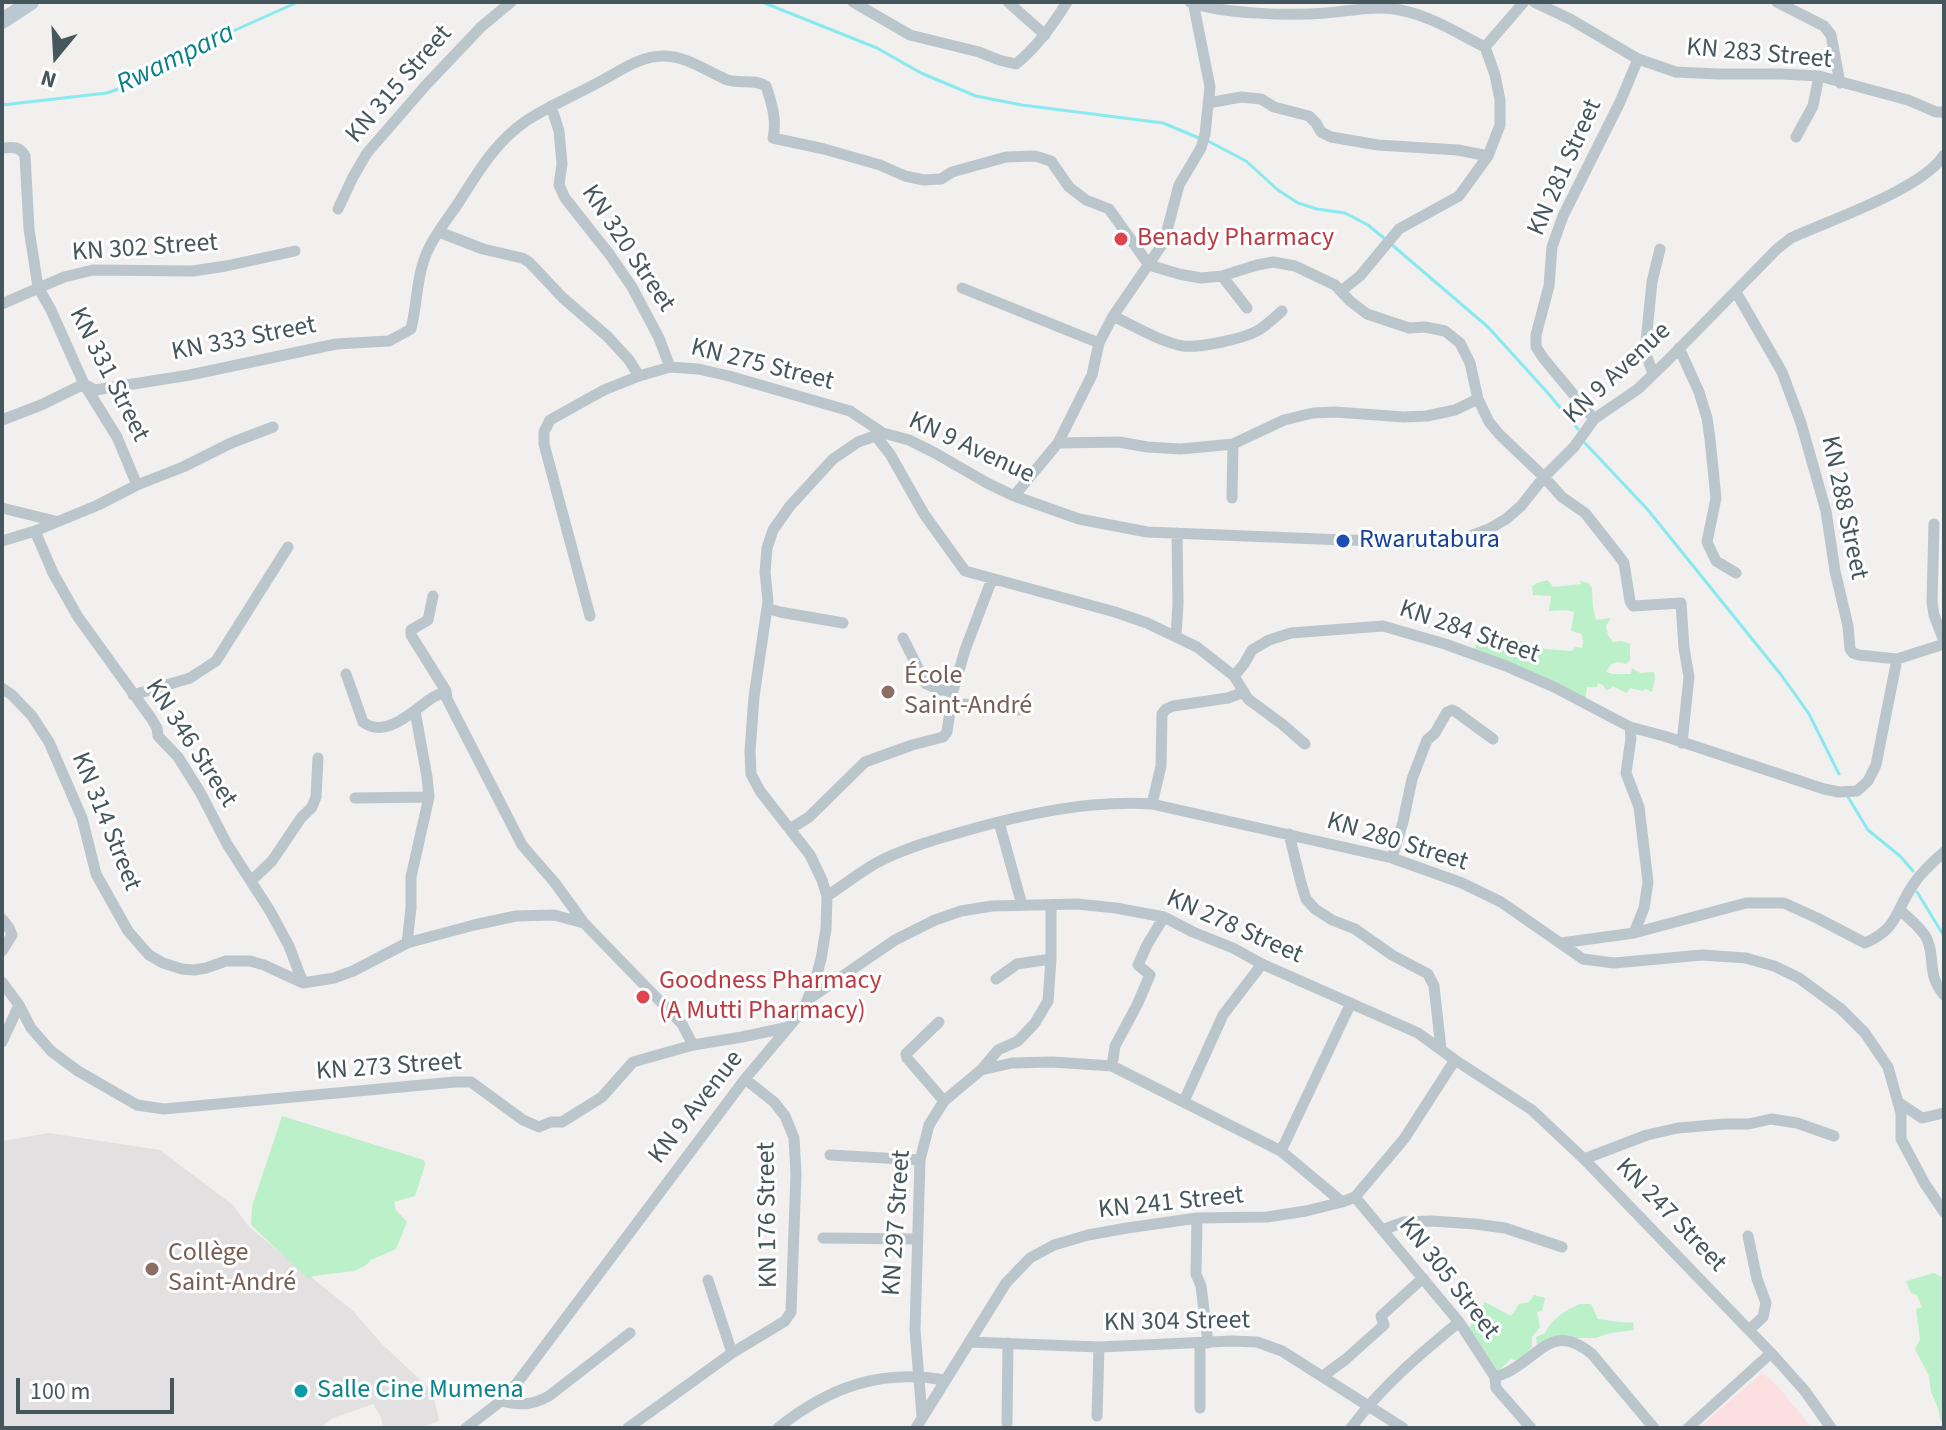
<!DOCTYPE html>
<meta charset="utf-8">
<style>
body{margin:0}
#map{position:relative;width:1946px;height:1430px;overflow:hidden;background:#f2efef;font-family:"Source Sans 3",sans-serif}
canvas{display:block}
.frame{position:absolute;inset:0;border:4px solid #46565d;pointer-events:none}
.north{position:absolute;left:16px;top:16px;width:80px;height:80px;-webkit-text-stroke:6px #fff;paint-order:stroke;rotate:198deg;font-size:22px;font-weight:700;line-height:32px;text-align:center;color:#46565d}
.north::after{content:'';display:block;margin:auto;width:28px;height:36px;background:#46565d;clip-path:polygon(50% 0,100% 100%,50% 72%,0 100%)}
.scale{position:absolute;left:16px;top:1378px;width:158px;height:36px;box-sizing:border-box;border:4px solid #46565d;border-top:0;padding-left:10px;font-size:24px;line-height:28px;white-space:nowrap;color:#46565d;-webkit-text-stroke:6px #fff;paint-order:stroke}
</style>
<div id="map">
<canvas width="1946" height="1430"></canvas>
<div class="frame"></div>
<div class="north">N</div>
<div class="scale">100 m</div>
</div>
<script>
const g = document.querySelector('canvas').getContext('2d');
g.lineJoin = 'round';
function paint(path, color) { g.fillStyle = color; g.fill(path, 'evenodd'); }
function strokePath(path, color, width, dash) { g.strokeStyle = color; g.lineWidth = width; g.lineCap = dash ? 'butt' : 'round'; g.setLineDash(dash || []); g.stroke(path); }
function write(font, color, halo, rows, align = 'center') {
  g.font = font + ' "Source Sans 3",sans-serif'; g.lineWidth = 6; g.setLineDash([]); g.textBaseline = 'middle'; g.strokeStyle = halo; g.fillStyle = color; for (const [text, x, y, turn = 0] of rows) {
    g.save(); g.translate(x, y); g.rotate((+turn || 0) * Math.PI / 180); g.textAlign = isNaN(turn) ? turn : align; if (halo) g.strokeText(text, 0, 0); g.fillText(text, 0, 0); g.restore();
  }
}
const education = new Path2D(`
 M49,1133L160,1150L233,1205L249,1227L353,1311L381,1343L433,1392L439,1421L420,1428H383L381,1417L373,1404L333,1418L320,1428H2V1141Z`);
const medical = new Path2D(`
 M1762,1373L1776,1384L1812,1428H1699Z`);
const green = new Path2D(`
 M1548,580L1553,587L1581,584L1580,581L1588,583L1592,588L1593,608L1596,620L1611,618L1606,626L1608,635L1613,642L1622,641L1630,644V660L1626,664L1617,662L1611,664L1606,672L1613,674H1631L1632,668L1640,673L1654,672L1655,679L1652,692L1646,689L1642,691L1631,688L1626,693L1613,686L1610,689L1606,690L1603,685L1598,683L1597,687H1587L1585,702L1473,651L1479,639L1493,645L1507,648L1510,641L1514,639L1545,649L1572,651L1575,647L1582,648L1583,642L1582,634L1571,631L1574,612L1566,610L1549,611L1551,596L1533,595L1532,586L1537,583Z
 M282,1116L424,1160L425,1165L415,1196L394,1202L396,1210L407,1222L396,1249L371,1260L365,1266L354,1271L313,1276L309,1279L251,1225L252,1206Z
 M1934,1273L1944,1278V1425L1940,1419L1938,1408L1931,1392L1929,1376L1915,1349L1920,1339L1916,1309L1922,1307L1917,1295L1911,1293L1906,1281Z
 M1534,1295L1545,1298L1542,1311L1537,1312L1540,1327L1532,1337V1347C1526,1354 1521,1362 1511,1359L1498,1371L1469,1328L1485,1302L1511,1316L1519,1304L1529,1302Z
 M1580,1304H1591L1598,1319C1610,1320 1622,1324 1633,1322L1634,1330L1611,1333L1595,1338H1553L1537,1344L1536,1337L1545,1333C1551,1319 1566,1310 1580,1304Z`);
const stream = new Path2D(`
 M762,2L877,48L921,73L976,96L1022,105L1163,123L1199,138
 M2,105L107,93L138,82L186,52L298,2
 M1206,140L1246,161L1278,190L1298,203L1317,209L1345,213L1368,225L1385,239
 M1391,244L1488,327L1547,392L1578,429
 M1585,443L1648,510L1782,676L1809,714L1839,774
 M1848,797L1868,830L1900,856L1913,871
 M1917,892L1944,936`);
const street = new Path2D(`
 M853,2L910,35L979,52L999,60L1016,64C1037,47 1053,25 1067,2
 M1008,2L1045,35
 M1190,2C1223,14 1290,16 1326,13C1350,11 1376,5 1400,10C1431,16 1457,33 1485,47L1524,2
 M1534,2L1570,19L1638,59L1676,72L1718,74H1781L1819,76L1908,100L1936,112H1944
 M1777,2L1824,26L1831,35L1840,83
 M1208,103L1241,97L1261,99L1274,107L1309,116L1316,123L1321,132L1331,137L1378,145L1458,150L1488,156
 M551,106L559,131L562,164L559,185L565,198L610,255L632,287L659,338L670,367
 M1796,137L1813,106L1819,76
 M2,148C12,147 20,146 25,156L29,229L38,287L51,310L84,384L117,437L137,485
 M338,209L353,177L367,153L426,85L481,27L511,2
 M439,232L483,249L522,258L529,262L563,298L608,337L629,360L639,376
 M1222,276L1247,308
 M962,288L1099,343
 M1341,291L1360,276L1399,229L1459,196L1488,156L1500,125V100L1495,75L1485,47
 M1736,292L1782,372L1801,423L1826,511L1835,571L1848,626L1850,649L1853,653L1859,655L1897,659L1944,644
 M2,304L64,277L93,270L193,271L226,266L295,251
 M1113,316C1134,326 1161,342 1183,346C1200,348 1242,339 1257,331C1266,326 1274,318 1282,311
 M1679,348L1699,392L1707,418L1710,439L1716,498L1707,542L1716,561L1736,573
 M1653,374L1645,351L1652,282L1660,249
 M1594,419L1544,359L1536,347V335L1549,286L1552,247L1563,216L1620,102L1638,59
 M2,420L41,405L84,384L95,390L190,375L336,344L389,341L411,329C418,301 416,272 430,246C437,232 448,218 457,205C477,174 494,143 526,121C550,105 576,95 601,81C620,71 640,56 663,56C686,56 705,70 725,79C739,85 753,78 766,86C772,104 777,120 773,138L824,149L880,165L905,176L924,180L941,179L952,172L1006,157L1035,156L1051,161L1069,187L1086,200L1109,209L1149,265L1179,274L1201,278L1222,276L1257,265L1273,262L1295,266L1335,285L1350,301L1367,314L1409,328L1425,327L1445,331L1460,343L1470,363L1478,399L1489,422L1500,435L1544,477L1562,497L1585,513L1619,556L1624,563L1630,601L1633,606L1681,603L1684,648L1689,677L1682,743
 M875,435L890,454L924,514L965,571L1115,612L1147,623L1197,647L1234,676L1248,699L1282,724L1305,744
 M1058,443L1119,442L1147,447L1181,449L1233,444L1284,420L1313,413L1335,412L1404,417L1427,416L1455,410L1478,399
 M1014,496L1058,443L1092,375L1099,343L1113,316L1164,242L1179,185L1201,148L1205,134L1210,87L1193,2
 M1232,498L1233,444
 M2,508L55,521
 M1934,524L1932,602L1934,615L1944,641
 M35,531L53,573L78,617L151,718L157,728L158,736L178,757L200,792L227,844L270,911L289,946L303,983
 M2,541L35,531L98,505L137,485L183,467L231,443L273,427
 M433,596L428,620L411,630V635L446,691
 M767,608L780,612L843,623
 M590,616L544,444V432L550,420L604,390L639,376L670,367L698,369L729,376L850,411L883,433
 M1176,636L1178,603L1177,533
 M903,638L926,684L941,690L953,691
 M346,674L363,722C385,739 412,712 429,700C435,695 440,695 446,691L447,699L522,845L555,883L584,923L682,1024L693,1045
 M1234,676L1244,664L1252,650L1269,640L1291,633L1383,626L1445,644L1506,666L1554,687L1630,727L1664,736L1824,789L1839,792L1857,791L1868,781L1876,765L1897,659
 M2,688L12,695L32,716L49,742L82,818L96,874L128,931L149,955L163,963L182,969L194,970L206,968L226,961H250L264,965L303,983L334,978L353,971L407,943L474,925L516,916L554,915L584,923
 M133,695L190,678L216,661L288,547
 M952,704L1001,705L1018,710
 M1630,727L1631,738L1626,773L1639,807L1648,882L1644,908L1634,933
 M355,798L429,797
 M1152,804L1161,766L1162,714L1166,709L1173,706L1228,698L1244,692
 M999,822L1022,905
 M790,829L809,817L865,762L912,745L943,737L947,732L953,691L965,650L992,579
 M1289,834L1301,883L1306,899L1315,909L1332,920L1355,929L1392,955L1428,974L1434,986L1441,1049
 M1392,858L1403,822L1412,779L1427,740L1435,733L1447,712L1452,710L1456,712L1493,739
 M251,881L272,861L301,818L312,807L316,797L318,758
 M827,896C846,884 863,869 884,859C909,847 937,839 965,831C1025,814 1089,800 1152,804L1392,858L1462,883L1501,902L1583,959L1614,963L1702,955L1746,958L1774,966L1799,978L1841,1009L1865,1033L1888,1067L1901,1113V1139L1925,1184L1944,1212
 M1900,910C1909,919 1922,928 1927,939C1936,960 1926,973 1944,995
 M2,919L9,928L12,935L2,951
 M407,943L411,908V877L429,797L427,777L415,711
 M1561,943L1634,933L1746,903H1784L1817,918L1865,943C1899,928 1895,911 1913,885C1921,872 1933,862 1944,852
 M996,979L1017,964L1051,959
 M2,982L19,1005L31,1028L51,1051L78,1071L137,1105L164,1109L455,1082H471L523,1120L539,1127L551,1122H562L602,1097L633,1062L693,1045L742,1037L789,1027
 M809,999L895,940L935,920L961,911L992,906L1077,904L1116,908L1164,917L1193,932L1233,948L1262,964L1418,1033L1455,1060L1532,1110L1584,1159L1771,1353L1805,1391L1831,1428
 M939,1022L906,1054L907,1058L944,1101
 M2,1042L19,1005
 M1112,1066L1115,1046L1137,1005L1150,975L1138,965L1147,945L1164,917
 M982,1069L998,1050L1018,1041L1035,1023L1048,1001L1051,959V906
 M1184,1101L1223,1015L1262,964
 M1898,1102L1922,1118L1944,1113
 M1281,1151L1351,1003
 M830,1155L920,1160
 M1584,1159L1647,1135L1678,1128L1724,1124H1749L1771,1119L1797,1123L1834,1136
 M1355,1197L1459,1322L1495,1377L1496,1388L1531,1428
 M1197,1218L1196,1274L1201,1286L1208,1343
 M1382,1230L1404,1222L1432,1221L1475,1224L1505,1228L1562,1247
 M1748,1236L1757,1279L1766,1303L1763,1317L1749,1330
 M823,1238L917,1239
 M708,1280L732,1353
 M969,1342L1099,1347L1232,1341L1257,1342L1282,1351L1403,1428
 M1323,1376L1346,1359L1384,1325L1381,1316L1423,1278
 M1495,1377C1501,1375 1508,1373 1513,1369C1543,1351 1555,1324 1592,1354L1654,1428
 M501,1401C522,1405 530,1406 549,1396L630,1333
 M1200,1408V1343
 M922,1416L915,1330L920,1160L929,1125L944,1101L981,1070L1012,1063L1052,1062L1112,1066L1281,1151L1342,1202
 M1097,1416L1099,1347
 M1007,1423L1008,1343
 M466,1428L501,1401L517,1383L745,1079L803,1010L815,981L821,959L826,929L827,896L822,880L810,855L760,791L751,774L750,751L754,697L768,601L765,572L767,548L773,530L790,506L833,459L858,442L883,433L909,440L935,453L987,483L1014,496L1079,519L1147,532L1344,540L1443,542L1468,537L1489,529L1506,519L1521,506L1544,477L1574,447L1594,419L1638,389L1667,361L1777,249L1791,238C1830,220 1923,189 1944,155
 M628,1428L732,1353L785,1321L791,1312L796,1174L794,1138L785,1116L774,1102L745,1079
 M778,1428C829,1387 880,1369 945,1380
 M916,1428L1006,1283L1030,1258L1054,1245L1088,1235L1127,1228L1197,1218L1267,1217L1306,1211L1342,1202L1355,1197L1404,1139L1455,1060
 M1351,1428C1381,1387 1420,1354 1459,1322
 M1688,1428L1771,1353`);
const secondary = new Path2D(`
 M2,21L31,2`);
const markers = [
 [1121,239,8,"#e0444e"],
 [1343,541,8,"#1a4fb4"],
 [888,692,8,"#8d6e63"],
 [643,997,8,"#e0444e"],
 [152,1269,8,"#8d6e63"],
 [301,1391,8,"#0f9aa8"]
];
const streetNames = [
 ["KN 283 Street",1759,55,5],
 ["KN 315 Street",400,85,-49],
 ["KN 281 Street",1566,168,-66],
 ["KN 302 Street",145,249,-4],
 ["KN 320 Street",627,249,56],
 ["KN 333 Street",244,340,-11],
 ["KN 275 Street",762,366,14],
 ["KN 9 Avenue",1618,374,-43],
 ["KN 331 Street",108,375,63],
 ["KN 9 Avenue",971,449,25],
 ["KN 288 Street",1843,508,78],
 ["KN 284 Street",1469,633,19],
 ["KN 346 Street",190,744,57],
 ["KN 314 Street",105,822,68],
 ["KN 280 Street",1397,843,17],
 ["KN 278 Street",1234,928,24],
 ["KN 273 Street",389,1068,-4],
 ["KN 9 Avenue",697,1108,-52],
 ["KN 241 Street",1171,1204,-6],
 ["KN 176 Street",769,1215,-91],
 ["KN 247 Street",1670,1216,46],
 ["KN 297 Street",898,1223,-86],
 ["KN 305 Street",1448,1279,52],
 ["KN 304 Street",1177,1323,-1]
];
const healthNames = [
 ["Benady Pharmacy",1137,239],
 ["Goodness Pharmacy",659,982],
 ["(A Mutti Pharmacy)",659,1012]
];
const transitNames = [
 ["Rwarutabura",1359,541]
];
const educationNames = [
 ["École",904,677],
 ["Saint-André",904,707],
 ["Collège",168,1254],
 ["Saint-André",168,1284]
];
const cultureNames = [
 ["Salle Cine Mumena",317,1391]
];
const waterNames = [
 ["Rwampara",176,60,-26]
];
paint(education, '#e3e0e1');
paint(medical, '#fcdfe1');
paint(green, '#bcf0c8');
strokePath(stream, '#88e9ef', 3);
strokePath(street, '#bac6cc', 11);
strokePath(secondary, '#bac9d1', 16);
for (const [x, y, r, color] of markers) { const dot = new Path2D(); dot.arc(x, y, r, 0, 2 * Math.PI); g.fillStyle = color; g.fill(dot); strokePath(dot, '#fff', 3); }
write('26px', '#46565d', '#fff', streetNames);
write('26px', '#be3a42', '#fff', healthNames, 'left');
write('26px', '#164399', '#fff', transitNames, 'left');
write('26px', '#785e54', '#fff', educationNames, 'left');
write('26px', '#0d838f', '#fff', cultureNames, 'left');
write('italic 28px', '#0a8088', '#fff', waterNames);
</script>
